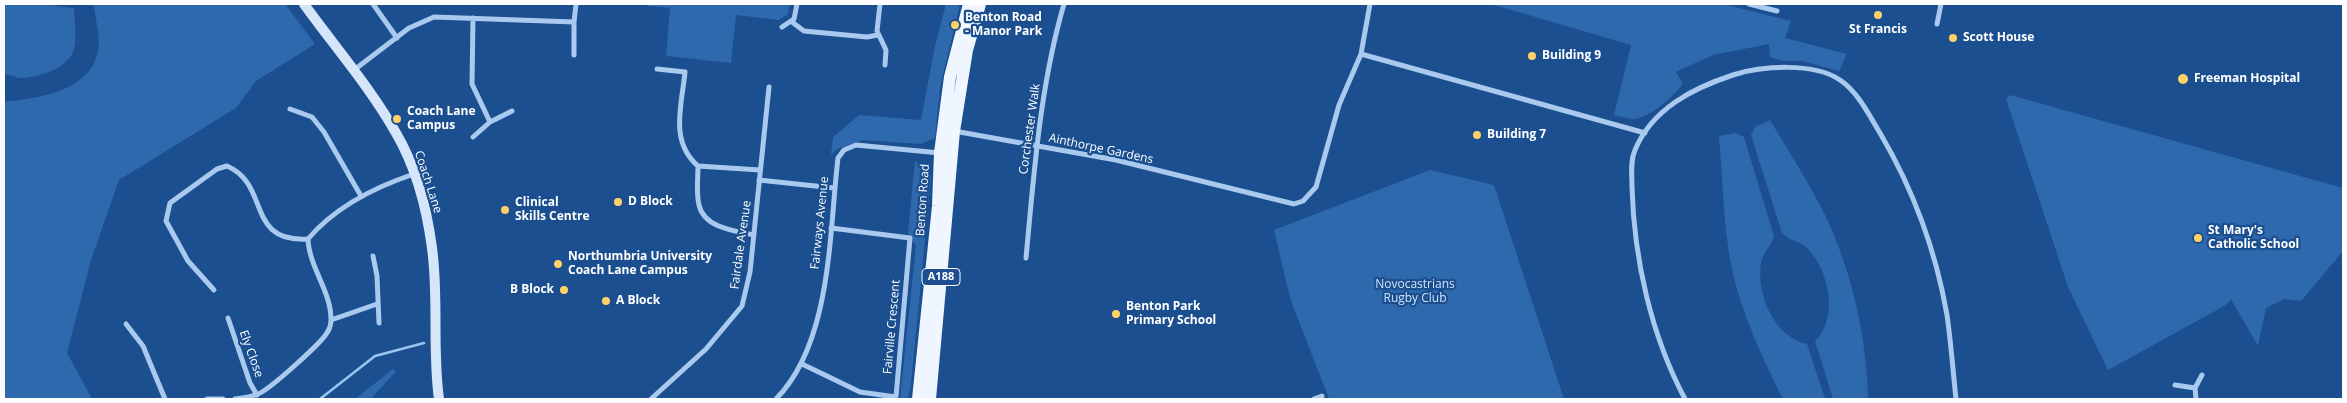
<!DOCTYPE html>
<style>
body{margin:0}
#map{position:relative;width:2347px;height:403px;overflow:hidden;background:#1b4f8f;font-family:"Open Sans",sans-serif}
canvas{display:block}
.frame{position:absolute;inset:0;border:5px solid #fff;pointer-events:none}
</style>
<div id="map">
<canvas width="2347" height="403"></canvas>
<div class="frame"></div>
</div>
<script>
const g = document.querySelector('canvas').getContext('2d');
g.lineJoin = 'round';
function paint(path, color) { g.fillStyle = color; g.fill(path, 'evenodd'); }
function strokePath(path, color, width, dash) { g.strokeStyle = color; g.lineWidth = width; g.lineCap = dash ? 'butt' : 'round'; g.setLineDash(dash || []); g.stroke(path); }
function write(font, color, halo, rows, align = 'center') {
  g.font = font + ' "Open Sans",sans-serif'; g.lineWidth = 4.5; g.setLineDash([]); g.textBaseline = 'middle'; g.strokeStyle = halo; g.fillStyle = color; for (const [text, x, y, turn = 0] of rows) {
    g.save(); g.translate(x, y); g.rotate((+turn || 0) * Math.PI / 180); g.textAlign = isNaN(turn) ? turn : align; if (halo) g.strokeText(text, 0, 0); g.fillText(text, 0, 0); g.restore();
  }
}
const green = new Path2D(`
 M4,4H39L74,8C74,21 78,40 73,52C66,69 39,77 22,78C16,78 11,74 4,74Z
 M104,4H285L315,44L256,81L236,108L119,180L91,260L67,353L92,399H4V102C36,98 89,93 98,52C101,38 95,19 94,5Z
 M648,4H789L788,14L779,20L736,15L731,63L666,56L670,8L648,6Z
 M946,4H960L940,87L935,138L920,144L863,140L837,149L831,155L833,137L859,115L921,120L935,46Z
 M1491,4H1723L1791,21L1785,38L1847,54L1839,71L1802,61H1782L1770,57L1769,44L1713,55L1676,72L1683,84C1672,97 1651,118 1633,119C1627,119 1620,116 1614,115L1631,45Z
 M2010,95L2343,188V251L2301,301L2284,299L2266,308L2258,346L2231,299L2226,305L2108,370L2068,287L2006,99Z
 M1770,120C1789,152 1810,184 1826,217C1852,272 1867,338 1868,399H1833L1815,341C1839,318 1829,271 1808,249C1799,240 1789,241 1782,233L1751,135L1755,127Z
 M1736,133L1744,137L1774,236C1772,246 1763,252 1761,263C1756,294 1774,337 1807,344L1825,399H1783C1759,351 1735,300 1728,246C1723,210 1722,172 1719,136Z
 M915,161L928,169L931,177L911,384L908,399H900L916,246L908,233Z
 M1430,170L1494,185L1564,399H1329L1290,298L1274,230Z
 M393,369L396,372L372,397L373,399H355Z`);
const stream = new Path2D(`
 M320,399L375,356L424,343`);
const street = new Path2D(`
 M373,4L397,38
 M880,4L877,31L886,50L885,65
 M1749,4L1777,11
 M792,22L804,31L867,37L878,35
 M1937,24L1941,4
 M782,27L794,19L797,4
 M1361,54L1645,133
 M574,55V22
 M657,69L685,72C682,105 669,141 698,166
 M354,70L409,28L434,17L574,22L576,4
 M290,109L312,117L324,132L361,196
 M490,122L512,111
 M954,131L1116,160L1294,204L1303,201L1316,187L1339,105L1361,54L1370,4
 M473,137L490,122L472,84L473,18
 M759,180L834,188
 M754,235C735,231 704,228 699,205C696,193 698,178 698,166L760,170
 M373,256L377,276L379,323
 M1026,258C1034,173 1040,86 1064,4
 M214,290L188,261L166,221L170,203L217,169L227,166C271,185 245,243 308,239
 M228,318L250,383L257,395
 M331,320L377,304
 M126,324L143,346L165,399
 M802,364L860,392L896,397L910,238L831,228
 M2175,385L2195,388
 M207,399H223
 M235,399C242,398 251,397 258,394C269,390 324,341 328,331C330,328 331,322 331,319C331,291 309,267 308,239C335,207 375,187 414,174
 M651,399L706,349L742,306L750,272L769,87
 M776,399C832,342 829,233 838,158L844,150L856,145L940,153
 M1314,399L1322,396
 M1685,399C1651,335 1634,259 1632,187C1632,175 1630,161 1635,150C1652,109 1693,88 1733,75C1761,66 1814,62 1840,80C1858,92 1869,115 1880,133C1913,189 1936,252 1947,315C1951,343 1953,371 1956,399
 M2196,399L2195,388L2202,375`);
const secondary = new Path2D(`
 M304,4C335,47 370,87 396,133C416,167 427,210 432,248C439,298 432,349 439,399`);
const primary = new Path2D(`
 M918,399L938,206L940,153L950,77L969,4
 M930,399L954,131L967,50L980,4`);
const markers = [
 [1878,15,5,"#ffd166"],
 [955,25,5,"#ffd166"],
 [1953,38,5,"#ffd166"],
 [1532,56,5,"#ffd166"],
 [2183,79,6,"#ffd166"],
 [397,119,5,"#ffd166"],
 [1477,135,5,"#ffd166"],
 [618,202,5,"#ffd166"],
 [505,210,5,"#ffd166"],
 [2198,238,5,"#ffd166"],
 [558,264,5,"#ffd166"],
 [564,290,5,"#ffd166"],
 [606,301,5,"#ffd166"],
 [1116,314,5,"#ffd166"]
];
const shields = [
 [941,277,38]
];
const shieldNames = [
 ["A188",941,277]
];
const poiNames = [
 ["Benton Road",965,18],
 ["- Manor Park",965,32],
 ["St Francis",1878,30,"center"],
 ["Scott House",1963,38],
 ["Building 9",1542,56],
 ["Freeman Hospital",2194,79],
 ["Coach Lane",407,112],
 ["Campus",407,126],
 ["Building 7",1487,135],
 ["D Block",628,202],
 ["Clinical",515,203],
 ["Skills Centre",515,217],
 ["St Mary's",2208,231],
 ["Catholic School",2208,245],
 ["Northumbria University",568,257],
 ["Coach Lane Campus",568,271],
 ["B Block",554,290,"right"],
 ["A Block",616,301],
 ["Benton Park",1126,307],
 ["Primary School",1126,321]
];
const streetNames = [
 ["Corchester Walk",1030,129,-82],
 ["Ainthorpe Gardens",1101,149,12],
 ["Coach Lane",428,182,72],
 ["Benton Road",923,200,-86],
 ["Fairways Avenue",820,223,-84],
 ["Fairdale Avenue",741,245,-82],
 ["Fairville Crescent",892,327,-85],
 ["Ely Close",251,354,70]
];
const parkNames = [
 ["Novocastrians",1415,285],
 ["Rugby Club",1415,299]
];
paint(green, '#2e69ad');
strokePath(stream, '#9cc4f0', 2.5);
strokePath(street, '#a9c9ee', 5);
strokePath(secondary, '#d6e6fa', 10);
strokePath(primary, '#f0f6ff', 12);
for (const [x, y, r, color] of markers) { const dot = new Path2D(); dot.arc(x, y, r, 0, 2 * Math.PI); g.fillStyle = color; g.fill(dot); strokePath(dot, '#1b4f8f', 2); }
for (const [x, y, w] of shields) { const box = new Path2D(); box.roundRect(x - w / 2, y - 8.5, w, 17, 4); g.fillStyle = '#1b4f8f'; g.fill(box); strokePath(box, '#fff', 1); }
write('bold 11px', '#fff', null, shieldNames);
write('bold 12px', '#fff', '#1b4f8f', poiNames, 'left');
write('12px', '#fff', '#1b4f8f', streetNames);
write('12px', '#cfe3fa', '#1b4f8f', parkNames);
</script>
